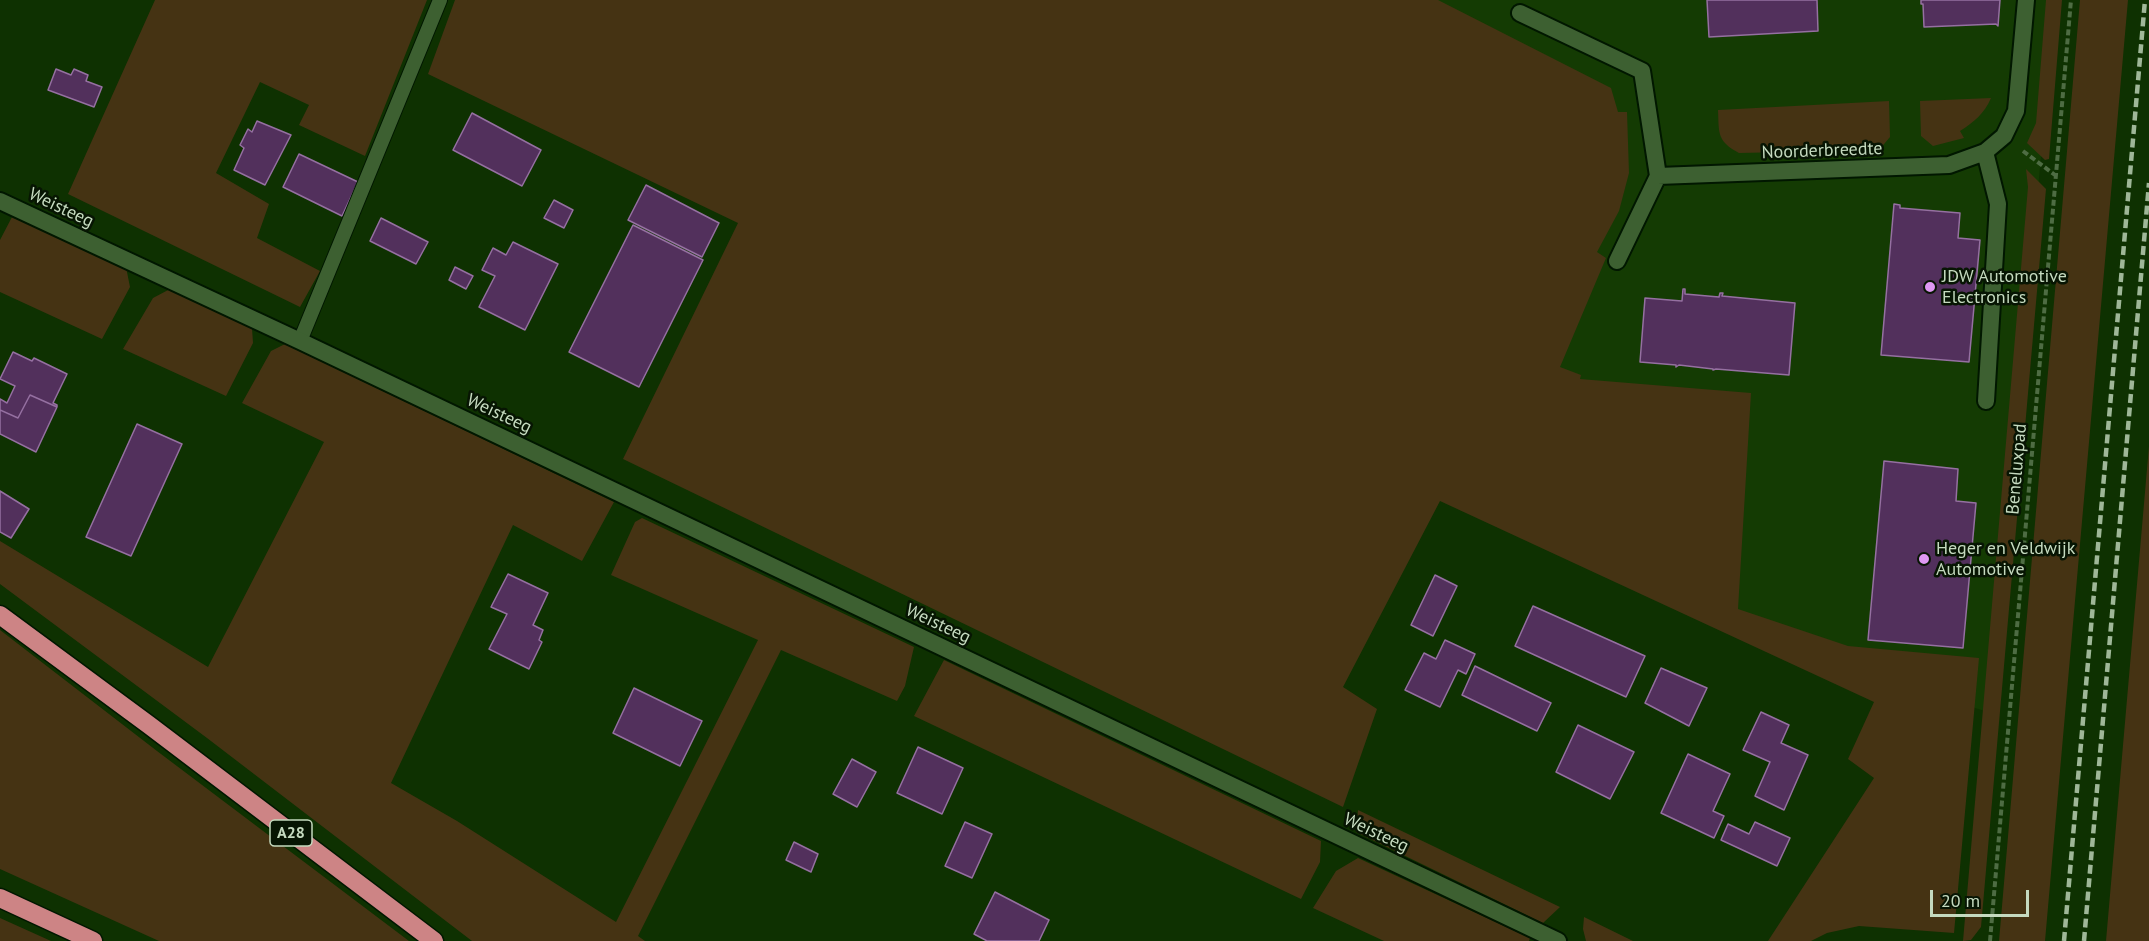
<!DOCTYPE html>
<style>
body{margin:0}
#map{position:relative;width:2149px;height:941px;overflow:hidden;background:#0e3101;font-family:"PT Sans",sans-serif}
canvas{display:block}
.scale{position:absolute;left:1930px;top:890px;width:99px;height:27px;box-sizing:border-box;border:3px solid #c5dabf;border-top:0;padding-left:8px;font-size:18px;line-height:21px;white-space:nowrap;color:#c5dabf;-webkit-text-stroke:4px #071503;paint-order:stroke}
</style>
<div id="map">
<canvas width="2149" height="941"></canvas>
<div class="scale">20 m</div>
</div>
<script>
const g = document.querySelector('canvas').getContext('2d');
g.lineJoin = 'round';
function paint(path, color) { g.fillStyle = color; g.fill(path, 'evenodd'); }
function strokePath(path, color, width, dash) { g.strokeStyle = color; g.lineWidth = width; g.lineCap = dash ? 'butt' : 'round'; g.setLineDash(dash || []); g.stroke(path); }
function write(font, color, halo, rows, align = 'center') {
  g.font = font + ' "PT Sans",sans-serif'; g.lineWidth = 5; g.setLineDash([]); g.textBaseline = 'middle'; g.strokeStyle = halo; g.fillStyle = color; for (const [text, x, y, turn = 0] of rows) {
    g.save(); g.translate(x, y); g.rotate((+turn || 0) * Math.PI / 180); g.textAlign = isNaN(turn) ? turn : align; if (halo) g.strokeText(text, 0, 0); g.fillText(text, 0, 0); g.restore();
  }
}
const built = new Path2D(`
 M1350,0H2055L1991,713L1828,662L1449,495Z`);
const green = new Path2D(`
 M155,0H427L365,156L299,125L309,105L260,82L216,173L269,204L257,238L320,271L300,307L68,194Z
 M455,0H1438L1611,88L1618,112H1627L1629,173L1619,211L1597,252L1606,258L1560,367L1581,375L1580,379L1751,393L1738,609L1848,646L1979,658L1954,933L1859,926L1827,933L1811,941H1768L1874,778L1848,759L1874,702L1440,501L1343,687L1377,709L1343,807L623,459L738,223L428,74Z
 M2046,0H2062L2049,159L2045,160L2027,143L2036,123Z
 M2080,0H2128L2045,941H1999Z
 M1991,98C1984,114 1974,122 1960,131L1964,138L1933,146L1921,136L1920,101Z
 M1889,101L1890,137L1879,150L1739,153C1717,141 1719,134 1718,110Z
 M2026,169L2046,189L1981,927L1971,940L1963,941L2028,187Z
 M12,217L126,267L130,287L102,339L0,292V240Z
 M170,289L252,328L253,343L226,396L123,349L153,298Z
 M285,344L614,502L582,561L513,525L391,783L457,821L616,922L758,640L611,575L635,522L642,518L914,647L905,686L897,701L781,650L638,936L645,941H472L207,738L0,584V541L208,667L324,442L242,403L271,351Z
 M2149,446V941H2106Z
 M0,630L157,751L409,941H159L0,869Z
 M944,660L1321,841L1320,862L1301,899L914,716Z
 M1358,810L1560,907L1543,923L1356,832Z
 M1358,858L1530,938L1529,941H1384L1313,908L1336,871Z
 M1584,917L1633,941H1586L1583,929Z
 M0,918L51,941H0Z`);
const building = new Path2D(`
 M1707,0H1817L1818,31L1709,37Z
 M1921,0H2000L1998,26L1996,24L1924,27L1923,4H1921Z
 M56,69L71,75L74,69L88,75L86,81L102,87L94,107L48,90Z
 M472,113L541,150L522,186L453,150Z
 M257,121L291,135L265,185L234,170L244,148L240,145L248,129L252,132Z
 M299,154L358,182L342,216L283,187Z
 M646,185L719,223L702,257L628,220Z
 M554,200L573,210L564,228L544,218Z
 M1894,204L1900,205V208L1960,213L1958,238L1980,240L1969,362L1881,355Z
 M381,218L428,242L416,264L370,241Z
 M633,225L703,260L639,387L569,352Z
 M513,242L558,264L525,330L479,307L495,276L482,270L493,248L506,255Z
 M455,267L473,276L466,289L449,280Z
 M1683,289H1685V294L1719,297L1720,293H1723L1722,296L1795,303L1789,375L1716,369L1713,370V369L1679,365L1676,367V365L1640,362L1645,298L1682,301Z
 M13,352L32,361L34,358L67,374L53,403L57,405V407L30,395L18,418L0,410V399L7,403L15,386L0,379Z
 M30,395L57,407L36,452L0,434V410L18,418Z
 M137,424L182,444L131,556L86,537Z
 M1884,461L1958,469L1956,501L1976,503L1963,648L1868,640Z
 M0,491L29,509L11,538L0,532Z
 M508,574L548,593L533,625L543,630L539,640L542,642L529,669L489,649L507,614L491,607Z
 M1435,575L1457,586L1433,636L1411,625Z
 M1533,606L1645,656L1626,697L1515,646Z
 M1445,640L1475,654L1466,674L1458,670L1440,707L1405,690L1424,653L1436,659Z
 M1475,666L1551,703L1537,731L1462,695Z
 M1661,668L1707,688L1689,726L1645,703Z
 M634,688L702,721L680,766L613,733Z
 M1761,712L1789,725L1781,743L1808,755L1784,810L1755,796L1770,762L1743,750Z
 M1578,725L1634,752L1610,799L1556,772Z
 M918,747L963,768L942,814L897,793Z
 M1688,754L1730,774L1713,811L1724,816L1714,838L1661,813Z
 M852,759L876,772L857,807L833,794Z
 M965,822L992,834L972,878L945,866Z
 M1755,822L1790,838L1777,866L1721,840L1728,824L1749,834Z
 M794,842L818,854L811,872L786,860Z
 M995,892L1049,920L1039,941H987L974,934Z`);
const path = new Path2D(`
 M2023,151L2055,175
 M1990,941L2071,0`);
const service = new Path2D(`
 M300,341L440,0`);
const minor = new Path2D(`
 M1520,13L1642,71L1658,176L1949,165L1985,152L2004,136L2016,111L2026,0
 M1985,152L1998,204L1986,401
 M0,201L300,341L1558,941
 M1617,261L1658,176`);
const motorway = new Path2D(`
 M0,615L149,725L434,941
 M0,898L93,941`);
const rail = new Path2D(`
 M2064,941L2145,0
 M2084,941L2149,183`);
const markers = [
 [1930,287,6,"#de98f2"],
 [1924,559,6,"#de98f2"]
];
const shields = [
 [291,833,42]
];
const shieldNames = [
 ["A28",291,833]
];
const streetNames = [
 ["Noorderbreedte",1822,151,-2],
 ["Weisteeg",61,208,25],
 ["Weisteeg",499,414,25],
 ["Beneluxpad",2017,469,-85],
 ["Weisteeg",938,624,25],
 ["Weisteeg",1376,833,25]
];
const poiNames = [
 ["JDW Automotive",1942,277],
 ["Electronics",1942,298],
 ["Heger en Veldwijk",1936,549],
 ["Automotive",1936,570]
];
paint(built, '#143b03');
paint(green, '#453313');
paint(building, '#52305c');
strokePath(building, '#9570a1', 1.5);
strokePath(service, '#011700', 16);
strokePath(minor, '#011700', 20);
strokePath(motorway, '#011700', 21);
strokePath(path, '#4e6c43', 4, [6, 3]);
strokePath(service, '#3d6031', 14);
strokePath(minor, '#3d6031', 16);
strokePath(motorway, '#cd8485', 18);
strokePath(rail, '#9fb798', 4.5, [9, 4.5]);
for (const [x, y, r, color] of markers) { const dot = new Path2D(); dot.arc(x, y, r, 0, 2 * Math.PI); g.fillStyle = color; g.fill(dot); strokePath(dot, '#071503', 2); }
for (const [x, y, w] of shields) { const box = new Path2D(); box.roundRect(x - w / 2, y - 13, w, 26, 4.5); g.fillStyle = '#071503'; g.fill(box); strokePath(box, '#c5dabf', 1.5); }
write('bold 16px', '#c5dabf', null, shieldNames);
write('18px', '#c5dabf', '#071503', streetNames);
write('18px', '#c5dabf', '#071503', poiNames, 'left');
</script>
